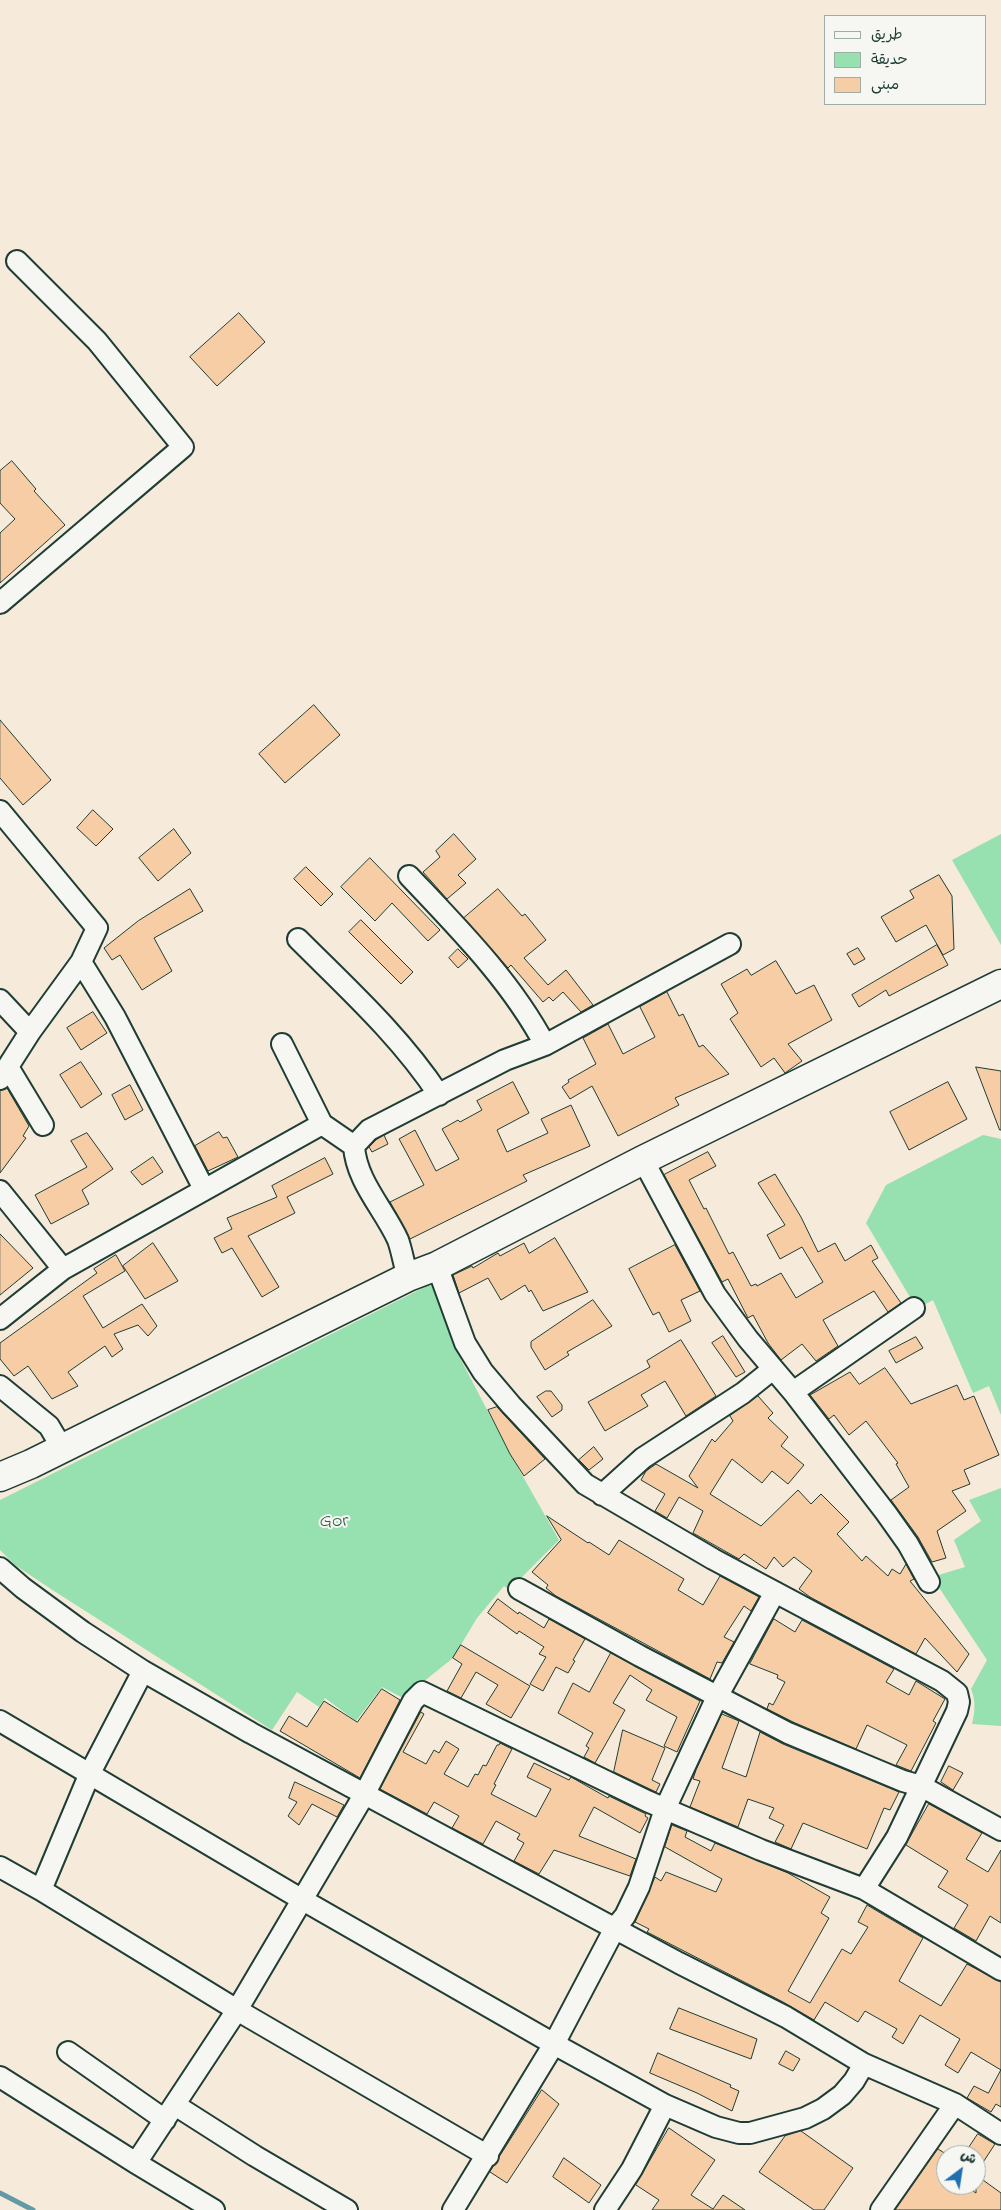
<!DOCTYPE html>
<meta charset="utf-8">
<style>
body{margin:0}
#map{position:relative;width:1001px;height:2210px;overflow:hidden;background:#f6eadb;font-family:"Indie Flower","Playpen Sans Arabic",sans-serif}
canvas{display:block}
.legend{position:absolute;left:824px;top:15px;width:162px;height:90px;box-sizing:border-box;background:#f6f6f2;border:1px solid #a0aca6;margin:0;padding:6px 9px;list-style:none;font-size:15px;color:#1f3d34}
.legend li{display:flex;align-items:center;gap:10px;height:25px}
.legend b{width:25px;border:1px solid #a0aca6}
.north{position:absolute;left:936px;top:2145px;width:50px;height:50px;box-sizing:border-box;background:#f6f6f2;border:1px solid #a0aca6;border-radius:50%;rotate:31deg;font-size:14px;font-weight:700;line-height:20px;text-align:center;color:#1f3d34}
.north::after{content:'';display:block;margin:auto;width:18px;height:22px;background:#1f6fb2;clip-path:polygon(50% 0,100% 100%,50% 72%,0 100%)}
</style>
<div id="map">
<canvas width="1001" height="2210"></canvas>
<ul class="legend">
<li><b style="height:6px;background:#f6f6f2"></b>طريق</li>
<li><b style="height:14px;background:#97e0af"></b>حديقة</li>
<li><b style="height:14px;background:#f7cda6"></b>مبنى</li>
</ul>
<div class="north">ش</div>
</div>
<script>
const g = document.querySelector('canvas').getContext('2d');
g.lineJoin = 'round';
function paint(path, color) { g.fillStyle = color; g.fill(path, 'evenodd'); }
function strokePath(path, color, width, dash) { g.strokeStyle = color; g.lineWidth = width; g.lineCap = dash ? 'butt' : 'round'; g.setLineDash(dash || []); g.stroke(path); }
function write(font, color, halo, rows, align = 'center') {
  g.font = font + ' "Indie Flower",sans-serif'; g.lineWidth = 4; g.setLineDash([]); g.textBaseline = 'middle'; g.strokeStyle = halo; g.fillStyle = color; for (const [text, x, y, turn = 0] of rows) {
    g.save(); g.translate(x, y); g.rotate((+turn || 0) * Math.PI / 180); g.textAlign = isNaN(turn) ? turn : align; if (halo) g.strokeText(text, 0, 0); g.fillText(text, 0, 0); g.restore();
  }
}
const green = new Path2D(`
 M1001,834V945L952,860Z
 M983,1135L1001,1139V1415L989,1386L973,1393L933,1300L917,1309L866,1223L886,1185Z
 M439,1284L452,1340L459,1356L509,1452L559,1540L509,1590L504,1586L477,1618L453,1658L403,1698L382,1687L356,1721L325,1698L319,1707L297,1692L272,1730L54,1591L15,1565L0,1550V1500L427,1286Z
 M1001,1488V1726L972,1724C975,1712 976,1701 971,1689L987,1660L932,1577L965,1567L954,1540L981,1521L969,1500Z`);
const stream = new Path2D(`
 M0,2193L33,2210`);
const building = new Path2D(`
 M239,313L265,342L217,386L190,357Z
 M12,461L36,489L34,491L65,525L0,583V533L15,519L0,503V471Z
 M314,705L340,735L285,783L259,754Z
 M0,720L51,780L23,805L0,778Z
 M93,810L113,829L96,846L77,828Z
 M174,829L191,853L158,881L139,858Z
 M454,834L476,859L458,875L466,883L447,899L423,872L440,857L436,851Z
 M370,858L440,930L428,941L392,903L375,921L341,887Z
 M306,867L333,894L321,906L294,879Z
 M939,875L952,896L954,949L943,955L926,925L896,942L881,917L914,898L910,891Z
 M190,889L203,911L154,938L172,971L142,990L120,955L112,960L104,948L138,921Z
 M498,889L522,916L525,914L546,940L524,958L548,985L566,970L593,1005L581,1012L563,992L553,1001L549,997L543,1002L511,965L508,968L464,918Z
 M361,920L413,972L401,984L349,932Z
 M937,945L948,965L889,996L886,990L859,1007L852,995Z
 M858,948L865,959L854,965L847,954Z
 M458,949L468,959L458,968L449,958Z
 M776,961L796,994L814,985L832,1020L788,1044L802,1061L785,1073L774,1058L761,1067L730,1019L738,1013L721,984L747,969L751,975Z
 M667,992L679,1016L683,1014L699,1047L703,1045L729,1074L675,1098L679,1105L618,1136L592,1086L570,1099L562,1087L569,1082L568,1080L596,1064L583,1038L608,1024L623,1054L655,1037L640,1007Z
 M93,1012L107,1033L81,1050L67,1028Z
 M81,1062L102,1094L81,1108L60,1075Z
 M976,1067L1001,1071V1130H1000Z
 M513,1082L529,1113L497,1130L507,1152L548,1133L541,1119L571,1105L590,1146L523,1175L527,1181L410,1239L390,1202L424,1185L399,1139L415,1130L436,1171L459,1159L442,1129L458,1120L460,1122L482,1110L477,1101Z
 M948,1082L967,1119L909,1150L890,1112Z
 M130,1085L143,1110L125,1120L112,1095Z
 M7,1088L29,1126L23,1136L26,1138L0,1173V1091Z
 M219,1132L223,1138L227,1137L238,1157L208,1171L195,1146Z
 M87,1133L113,1169L82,1190L89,1204L51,1224L35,1195L87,1167L71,1141Z
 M384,1135L388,1144L372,1152L369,1147L376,1140Z
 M708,1152L716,1166L689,1180L704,1209L706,1208L729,1254L733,1252L751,1286L756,1284L757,1286L781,1273L796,1298L823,1282L802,1247L780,1259L767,1235L785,1225L758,1183L775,1174L801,1217L818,1252L835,1243L845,1261L871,1245L878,1258L872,1261L901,1303L888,1312L874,1291L823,1320L838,1346L816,1361L802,1344L781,1360L768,1343L753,1315L748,1318L728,1279L722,1282L664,1175Z
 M153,1157L163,1172L142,1185L131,1172Z
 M325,1158L333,1174L287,1197L295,1213L248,1236L279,1287L262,1297L232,1248L222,1253L214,1238L232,1229L227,1218L277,1197L272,1186Z
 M0,1234L33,1268L0,1295Z
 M555,1238L588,1292L543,1311L531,1290L529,1292L525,1285L501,1300L488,1278L459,1293L453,1275L472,1266L473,1268L498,1253L500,1256L524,1243L529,1253Z
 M153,1243L178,1281L145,1299L123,1266Z
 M675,1245L700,1291L681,1300L691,1321L669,1332L659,1312L653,1315L629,1269Z
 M116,1255L125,1271L83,1296L103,1328L142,1304L157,1326L148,1336L138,1325L114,1334L123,1349L112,1357L105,1346L68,1372L78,1386L52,1399L28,1366L14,1376L0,1359V1343L97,1273L94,1269Z
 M593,1300L612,1326L567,1352L569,1355L545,1370L531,1347V1342Z
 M723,1336L745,1372L736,1377L712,1343Z
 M916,1337L923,1348L896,1363L889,1351Z
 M681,1340L716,1396L686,1416L665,1381L641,1395L648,1406L605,1431L588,1402L650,1367L647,1361Z
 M885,1368L911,1404L957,1385L964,1400L974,1396L999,1455L964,1470L970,1484L952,1491L966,1511L937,1531L946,1558L932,1562L918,1537L891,1500L909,1487L896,1464L898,1463L866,1421L849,1435L834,1415L829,1419L810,1395L850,1372L859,1384Z
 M546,1391H551L562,1405V1410L552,1417L537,1397Z
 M758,1396L773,1413L768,1418L788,1437L781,1446L804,1465L788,1484L772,1471L762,1483L732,1459L710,1494L761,1526L798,1490L811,1504L821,1494L849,1522L837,1534L862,1561L866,1556L888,1576L892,1569L900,1574L906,1564L914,1579L910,1581L969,1654L957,1672L925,1638L916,1654L810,1597L799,1589L812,1571L794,1557L783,1567L774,1557L766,1569L744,1554L739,1559L693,1533L703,1511L679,1497L667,1518L655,1511L665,1494L641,1480L646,1471L656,1464L698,1488L689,1476L712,1439L715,1442L733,1421L730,1416Z
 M497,1407L545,1459L524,1476L510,1454L488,1410Z
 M594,1447L603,1459L589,1470L579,1460Z
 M547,1516L588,1543L589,1542L609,1555L619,1540L684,1579L678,1590L703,1605L720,1576L759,1597L751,1611L744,1606L724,1637L734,1642L722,1663L717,1662L710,1679L556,1596L546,1588L548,1585L532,1572L561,1540Z
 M498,1599L518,1614L519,1612L544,1628L549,1619L585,1639L573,1660L575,1661L568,1673L556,1667L543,1691L530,1684L546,1657L539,1654L544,1647L519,1631L517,1634L488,1613Z
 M774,1619L795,1632L802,1620L894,1669L886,1682L909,1695L916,1681L945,1699L933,1721L936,1723L911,1771L896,1765L907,1745L867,1725L856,1749L793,1722L767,1709L769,1703L773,1705L785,1682L777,1678L778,1675L750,1664Z
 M461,1645L530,1686L511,1718L486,1704L498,1685L476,1672L461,1698L447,1691L462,1664L453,1658Z
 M611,1653L700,1701L677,1752L664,1746L677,1717L646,1700L652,1690L630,1675L613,1703L625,1710L595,1763L584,1757L589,1748L586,1746L593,1733L558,1713L573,1683L589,1692Z
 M382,1689L400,1700L360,1778L280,1731L289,1716L307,1727L324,1701L357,1722Z
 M421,1712L424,1714L403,1752L426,1764L434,1750L439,1753L446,1741L459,1749L444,1774L468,1787L475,1774L478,1775L483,1765L486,1766L497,1745H499L500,1743L512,1749L494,1784L496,1785L491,1794L536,1817L551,1789L527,1777L534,1763L569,1780L571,1777L608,1798L609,1796L646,1814L645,1816L648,1818L640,1833L594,1807L579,1836L636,1859L630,1876L554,1850L539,1874L514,1861L524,1843L517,1839L520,1834L496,1821L483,1844L452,1828L459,1816L434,1802L427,1814L380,1789Z
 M722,1714L739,1721L722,1768L746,1777L760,1732L783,1744L899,1792L890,1810L884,1808L867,1849L803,1823L791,1849L775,1842L784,1825L769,1818L774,1808L748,1799L738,1827L690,1807L700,1781L693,1779L696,1770Z
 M623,1730L665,1748L652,1780L660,1784L656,1792L614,1772Z
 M949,1766L963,1773L953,1790L941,1782Z
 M295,1782L344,1805L337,1817L312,1804L299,1825L288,1816L297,1802L289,1798Z
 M929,1804L982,1833L966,1859L988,1872L1001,1850V1923L990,1916L976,1941L954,1928L968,1905L938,1887L948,1871L906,1845Z
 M672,1825L687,1831L685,1837L711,1851L715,1843L788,1873L830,1897L821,1913L829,1918L788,1991L810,2003L842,1949L851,1954L868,1927L858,1922L867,1905L923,1938L899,1981L941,2006L967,1964L1001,1982V2070L971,2052L958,2073L945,2065L960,2039L920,2015L903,2044L892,2037L897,2029L865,2011L858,2022L825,2002L814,2020L783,2002L647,1932L649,1929L635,1922L655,1877L661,1881L666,1872L716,1892L722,1879L665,1847Z
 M679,2008L757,2039L751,2059L670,2029Z
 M786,2051L800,2059L793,2071L779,2064Z
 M658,2053L731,2085L730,2087L739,2091L732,2111L697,2093L650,2073Z
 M1001,2070V2107L996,2104L991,2112L967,2098L974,2086L988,2093Z
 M542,2090L559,2104L507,2183L490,2172Z
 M669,2128L715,2160L691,2195L713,2209L723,2195L745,2210H652L659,2200L636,2185Z
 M801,2131L853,2168L824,2210H814L759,2172L785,2136Z
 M978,2134L995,2144L976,2173V2155H964Z
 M938,2149L946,2154V2185H964L976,2193V2175L1001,2193V2210H895Z
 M564,2158L601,2185L589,2203L553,2177Z`);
const street = new Path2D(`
 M0,603L183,447L97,341L17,261
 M0,811L97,928L81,962L30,1032L0,1079
 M409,876C459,929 511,981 545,1045
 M298,939C348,989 400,1036 439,1095
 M81,962L115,1017L204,1189
 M0,1000L30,1032
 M282,1044L322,1124L354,1146C356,1181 384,1209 398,1240C402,1251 404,1265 408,1277
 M8,1067L43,1125
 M354,1146L369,1130L505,1060L545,1045L730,944
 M643,1160L715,1294L748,1339L793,1392L886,1513L908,1544L929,1582
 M0,1191L63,1269
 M437,1266L465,1343L483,1372L511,1405L585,1484L713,1559L942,1681L957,1693L959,1702L957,1711L897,1837L864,1889
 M0,1319L63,1269L322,1124
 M0,1386L49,1426L62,1448
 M793,1392L914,1308
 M602,1495L643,1458L743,1393L773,1369
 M0,1568L23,1588L83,1632L143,1671L251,1733L679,1963L786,2017L864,2064L955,2104L1001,2134
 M519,1589L640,1656L788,1733L903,1781L921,1786L1001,1830
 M0,1721L301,1899L554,2044L665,2105L716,2127L739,2133H750L805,2118L823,2109L842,2095L854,2081L864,2064
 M0,1867L41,1890L237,2010L488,2156
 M41,1890L90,1773L143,1671
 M68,2052L165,2120
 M0,2077L136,2163L214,2210
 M175,2105L255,2156L347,2210
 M136,2163L237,2010L364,1795L413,1701L422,1692L647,1801L761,1850L864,1889L1001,1970
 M453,2210L554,2044L615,1928L625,1916L639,1887L665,1809L717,1697L775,1592
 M605,2210L632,2169L665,2105
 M881,2210L955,2104`);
const secondary = new Path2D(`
 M0,1477L31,1464L408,1277L437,1266L643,1160L1001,984`);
const parkNames = [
 ["Gor",334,1523]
];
paint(green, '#97e0af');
strokePath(stream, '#639aa5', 5);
paint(building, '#f7cda6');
strokePath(building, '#1f3d34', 1);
strokePath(street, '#1f3d34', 24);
strokePath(secondary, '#1f3d34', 31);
strokePath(street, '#f6f6f2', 20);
strokePath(secondary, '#f6f6f2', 28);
write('20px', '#375e4d', '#f6f6f2', parkNames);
</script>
